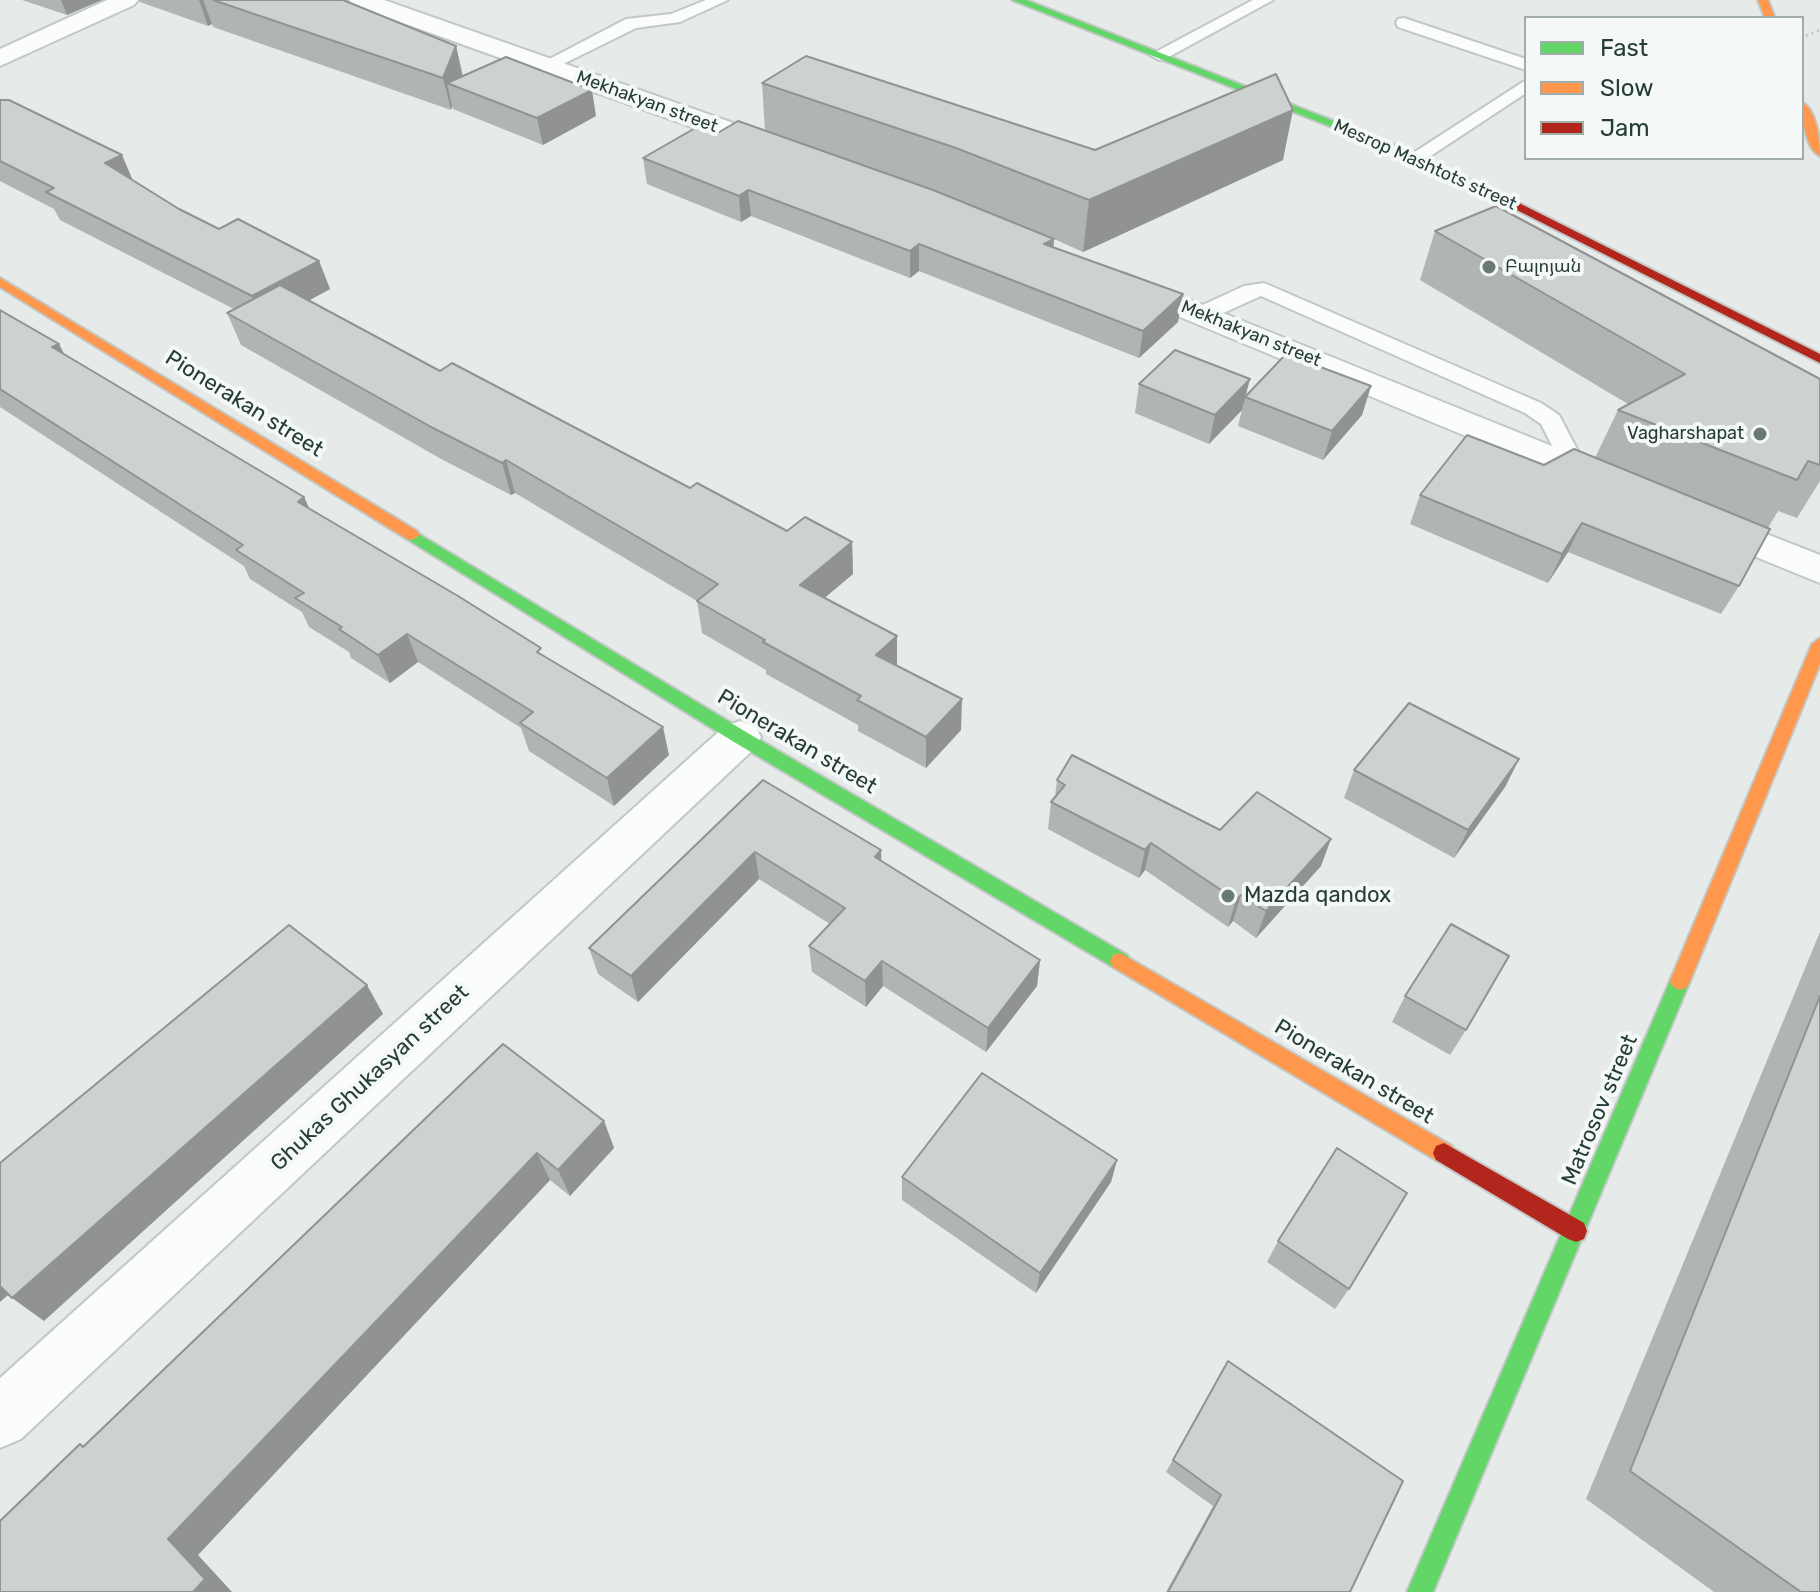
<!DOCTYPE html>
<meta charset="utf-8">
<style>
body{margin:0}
#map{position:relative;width:1820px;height:1592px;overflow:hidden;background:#e6eae8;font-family:Rubik,sans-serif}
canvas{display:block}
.legend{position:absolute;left:1524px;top:16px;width:280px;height:144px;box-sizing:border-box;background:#f4f9f7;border:2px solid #a1adaa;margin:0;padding:10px 14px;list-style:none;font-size:24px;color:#253c37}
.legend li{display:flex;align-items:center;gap:16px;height:40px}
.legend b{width:40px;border:2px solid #a1adaa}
</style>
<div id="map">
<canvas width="1820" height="1592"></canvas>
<ul class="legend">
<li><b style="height:10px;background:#63d668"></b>Fast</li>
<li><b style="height:10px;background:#ff974d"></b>Slow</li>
<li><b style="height:10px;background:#b3261e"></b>Jam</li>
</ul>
</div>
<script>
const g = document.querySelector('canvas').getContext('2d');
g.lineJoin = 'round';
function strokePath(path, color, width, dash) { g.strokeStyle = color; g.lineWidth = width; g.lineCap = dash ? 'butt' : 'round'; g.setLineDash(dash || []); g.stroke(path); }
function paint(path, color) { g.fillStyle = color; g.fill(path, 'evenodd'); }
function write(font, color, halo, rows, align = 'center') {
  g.font = font + ' Rubik,"Noto Sans Armenian",sans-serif'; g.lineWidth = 8; g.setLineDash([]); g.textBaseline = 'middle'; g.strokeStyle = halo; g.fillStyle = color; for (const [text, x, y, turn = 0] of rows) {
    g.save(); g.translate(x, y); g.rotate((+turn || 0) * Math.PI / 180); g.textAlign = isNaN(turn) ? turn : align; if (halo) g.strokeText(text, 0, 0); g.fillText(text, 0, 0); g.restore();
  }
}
const path = new Path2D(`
 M1806,36L1820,30`);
const lane = new Path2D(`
 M706,0H728L680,22L636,28L551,70L545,71L536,66L626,19L671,14Z
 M1253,0H1273L1165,59L1159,60L1150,55Z
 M1404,18L1526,59V70L1398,27L1396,23L1398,19Z
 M1526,80V93L1423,161H1409L1407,157Z
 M1264,283L1541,403L1559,415L1587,468L1584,473H1566L1541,424L1525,413L1261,296L1210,319L1202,320L1191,314L1194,309L1244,286Z`);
const street = new Path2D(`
 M107,0H138L134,5L0,66V49Z
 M349,0H384L790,143L794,149L790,155L780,157L770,155L353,5Z
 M1124,273L1621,474L1626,482L1621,490L1608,493L1595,490L1113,289L1109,282L1113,275Z
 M1705,510L1820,555V583L1692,531L1686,522L1692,513Z
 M740,721L755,726L761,737L755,748L21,1439L0,1448V1378L725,726Z`);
const fast = new Path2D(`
 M1012,0H1026L1420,155L1507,198L1497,200L1412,159Z
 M412,530L746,732L1127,955L1130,961L1127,967L1120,969L1113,967L734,742L407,539L404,535Z
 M1680,972L1687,975L1690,981L1433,1592H1407L1670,981L1673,975Z`);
const slow = new Path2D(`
 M1758,0H1768L1775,18H1765Z
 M1802,102C1817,111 1820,140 1820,156C1805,148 1802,118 1802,102Z
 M0,278L417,531L420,535L412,540L407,539L0,287Z
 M1820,638V664L1690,981L1687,987L1680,990L1673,987L1670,981L1812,644Z
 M1120,953L1452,1146L1455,1153L1452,1160L1444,1163L1436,1160L1113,967L1110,961L1113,955Z`);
const jam = new Path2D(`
 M1497,196H1505L1820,354V363L1497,200Z
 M1444,1143L1584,1223L1587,1231L1584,1239L1576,1242L1568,1239L1436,1160L1433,1153L1436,1146Z`);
const wall = new Path2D(`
 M22,0H102L67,15Z
 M139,0H343L456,46L463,76L596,116L543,145L453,109L452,106L451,110L213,27L212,24L208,26L140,2Z
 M762,83L1095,150L1283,160L1083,252L1054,239L1053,247L1183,294L1178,322L1139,358L919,271L910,278L751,216L741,222L647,184L643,158L716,134L765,131Z
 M0,100L179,209L219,229L319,261L330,289L308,301L440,371L690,488L787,531L852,542L853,574L824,598L897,636V665L961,730L926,768L858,731V725L766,674V670L702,633L697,601L515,493L511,495L443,460L241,345L227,313L234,309L60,220L54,209L0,181Z
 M1435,231L1820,379V481L1797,518L1778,511L1768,528L1739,586L1721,614L1568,552L1548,583L1410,524L1420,495L1595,458L1618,410L1628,404L1420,280Z
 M0,310L64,354L304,497L309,508L544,656L669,755L614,806L529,751L521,728L418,662L390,683L351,658L349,652L309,627L302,612L250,579L244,566L0,407Z
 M1139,384L1247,395L1371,386L1362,415L1323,460L1238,426L1242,410L1209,444L1135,413Z
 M1519,759L1505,787L1454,858L1344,798L1354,770Z
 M763,780L882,861L1040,960L1037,986L986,1052L883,986L866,1007L812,972L809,946L830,924L759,879L638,1002L598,974L589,948Z
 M1057,780L1220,830L1321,866L1256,938L1233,921L1228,927L1145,870L1139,878L1048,829L1051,802L1055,797Z
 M1820,932V1592H1714L1586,1499Z
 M1405,996L1466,1030L1450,1055L1392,1022Z
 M503,1044L604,1121L614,1148L570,1196L550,1180L198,1555L84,1446Z
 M1117,1160L1111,1182L1036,1293L902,1200V1177Z
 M1278,1241L1349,1289L1335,1309L1267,1262Z
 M1228,1361L1350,1592H1166L1213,1506L1166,1472Z`);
const shadedWall = new Path2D(`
 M61,0H102L67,15Z
 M199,0H203L212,24L208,26Z
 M456,46L463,78L447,83L452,106L451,110L443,78Z
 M592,90L596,116L543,145L537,118Z
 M1293,110L1283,160L1083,252L1089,200Z
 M122,155L134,183L105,163Z
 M748,190L751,216L741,222L739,196Z
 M1054,239L1052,266L1044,244Z
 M919,244V271L910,278V251Z
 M319,261L330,289L264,325L252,296Z
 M1183,294L1178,322L1139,358L1143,331Z
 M59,344L74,373L52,347Z
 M1250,379L1242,410L1209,444L1215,415Z
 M1371,386L1362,415L1323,460L1332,431Z
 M506,460L515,493L511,495L502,463Z
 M304,497L317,527L298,502Z
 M1582,523L1568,552L1548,583L1562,554Z
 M852,542L853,574L802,617L800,585Z
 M407,634L418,662L390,683L378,655Z
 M897,636V667L876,655Z
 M962,699L961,730L926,768V737Z
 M663,727L669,755L614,806L607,778Z
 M1519,759L1505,787L1454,858L1468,830Z
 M1331,839L1321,866L1256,938L1266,911Z
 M1151,843L1145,870L1139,878L1145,850Z
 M881,850L882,877L875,857Z
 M755,852L759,879L638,1002L631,976Z
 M1241,895L1233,921L1228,927L1236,900Z
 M1040,960L1037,986L986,1052L988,1028Z
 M882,961L883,986L866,1007L865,981Z
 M367,985L383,1014L44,1321L12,1298Z
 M604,1121L614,1148L570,1196L558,1170Z
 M537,1153L550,1180L198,1555L232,1592H193L168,1539Z
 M1117,1160L1111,1182L1036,1293L1040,1273Z
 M0,1280L14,1290L0,1302Z`);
const building = new Path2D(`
 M213,0H343L456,46L443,78Z
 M806,56L1095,150L1276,74L1293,110L1089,200L956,148L762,83Z
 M506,57L592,90L537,118L447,83Z
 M0,100H9L122,155L105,163L179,209L219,229L238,219L319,261L252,296L46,192L54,188L0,161Z
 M738,121L933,190L1054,239L1044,244L1183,294L1143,331L919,244L910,251L748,190L739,196L643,158L697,127L716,134Z
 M1496,206L1820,379V465L1808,461L1797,480L1618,410L1685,374L1435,231Z
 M280,285L440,371L452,363L690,488L697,483L787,531L805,517L852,542L800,585L897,636L876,655L962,699L926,737L857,700L861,696L763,642L765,640L697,601L718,584L506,460L502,463L433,428L227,313Z
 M0,310L59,344L52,347L304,497L298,502L458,596L541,648L537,652L663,727L607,778L520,723L533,712L407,634L378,655L339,629L342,627L295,598L304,593L236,550L243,545L0,389Z
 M1175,350L1250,379L1215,415L1139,384Z
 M1286,354L1371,386L1332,431L1245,397Z
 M1467,435L1544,465L1574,449L1770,529L1739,586L1582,523L1562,554L1420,495Z
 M1409,703L1519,759L1468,830L1354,770Z
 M1072,755L1220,830L1257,792L1331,839L1266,911L1241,895L1236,900L1151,843L1145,850L1051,802L1065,785L1057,780Z
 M763,780L881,850L875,857L1040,960L988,1028L882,961L865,981L809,946L845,908L755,852L631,976L589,948Z
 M1451,924L1509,956L1466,1030L1405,996Z
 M289,925L367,985L12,1298L0,1286V1163Z
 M1820,996V1592H1801L1630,1471Z
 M503,1044L604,1121L558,1170L537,1153L168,1539L205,1579L193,1592H0V1521L80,1444L83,1447Z
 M982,1073L1117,1160L1040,1273L902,1177Z
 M1337,1148L1407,1193L1349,1289L1278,1241Z
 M1228,1361L1403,1481L1350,1592H1168L1221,1495L1173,1460Z`);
const markers = [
 [1489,267,8,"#697975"],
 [1760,434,8,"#697975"],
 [1228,896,8,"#697975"]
];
const farStreetnames = [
 ["Mekhakyan street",647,102,20],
 ["Mesrop Mashtots street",1425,165,24],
 ["Mekhakyan street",1251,334,22]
];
const farPoinames = [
 ["Բալոյան",1505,267],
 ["Vagharshapat",1744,434,"right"]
];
const streetNames = [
 ["Pionerakan street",244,404,32],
 ["Pionerakan street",797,742,31],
 ["Pionerakan street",1354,1072,31],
 ["Ghukas Ghukasyan street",370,1078,-43],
 ["Matrosov street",1600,1110,-67]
];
const poiNames = [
 ["Mazda qandox",1244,896]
];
strokePath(lane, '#c3c7c5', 4);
strokePath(street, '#c3c7c5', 4);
strokePath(fast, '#c2c8c5', 4);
strokePath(slow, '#c2c8c5', 4);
strokePath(jam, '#c2c8c5', 4);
strokePath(path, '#c2cac7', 3, [2, 4]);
paint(lane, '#fbfcfc');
paint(street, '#fbfcfc');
paint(fast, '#63d668');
paint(slow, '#ff974d');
paint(jam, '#b3261e');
paint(wall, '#b0b5b3');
paint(shadedWall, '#909392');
paint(building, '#cdd2d0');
strokePath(building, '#909392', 2);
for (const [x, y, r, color] of markers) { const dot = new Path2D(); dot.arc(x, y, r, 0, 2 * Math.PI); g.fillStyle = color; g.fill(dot); strokePath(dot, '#f4f9f7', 3); }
write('18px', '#253c37', '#f4f9f7', farStreetnames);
write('18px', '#253c37', '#f4f9f7', farPoinames, 'left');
write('22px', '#253c37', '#f4f9f7', streetNames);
write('22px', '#253c37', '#f4f9f7', poiNames, 'left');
</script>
